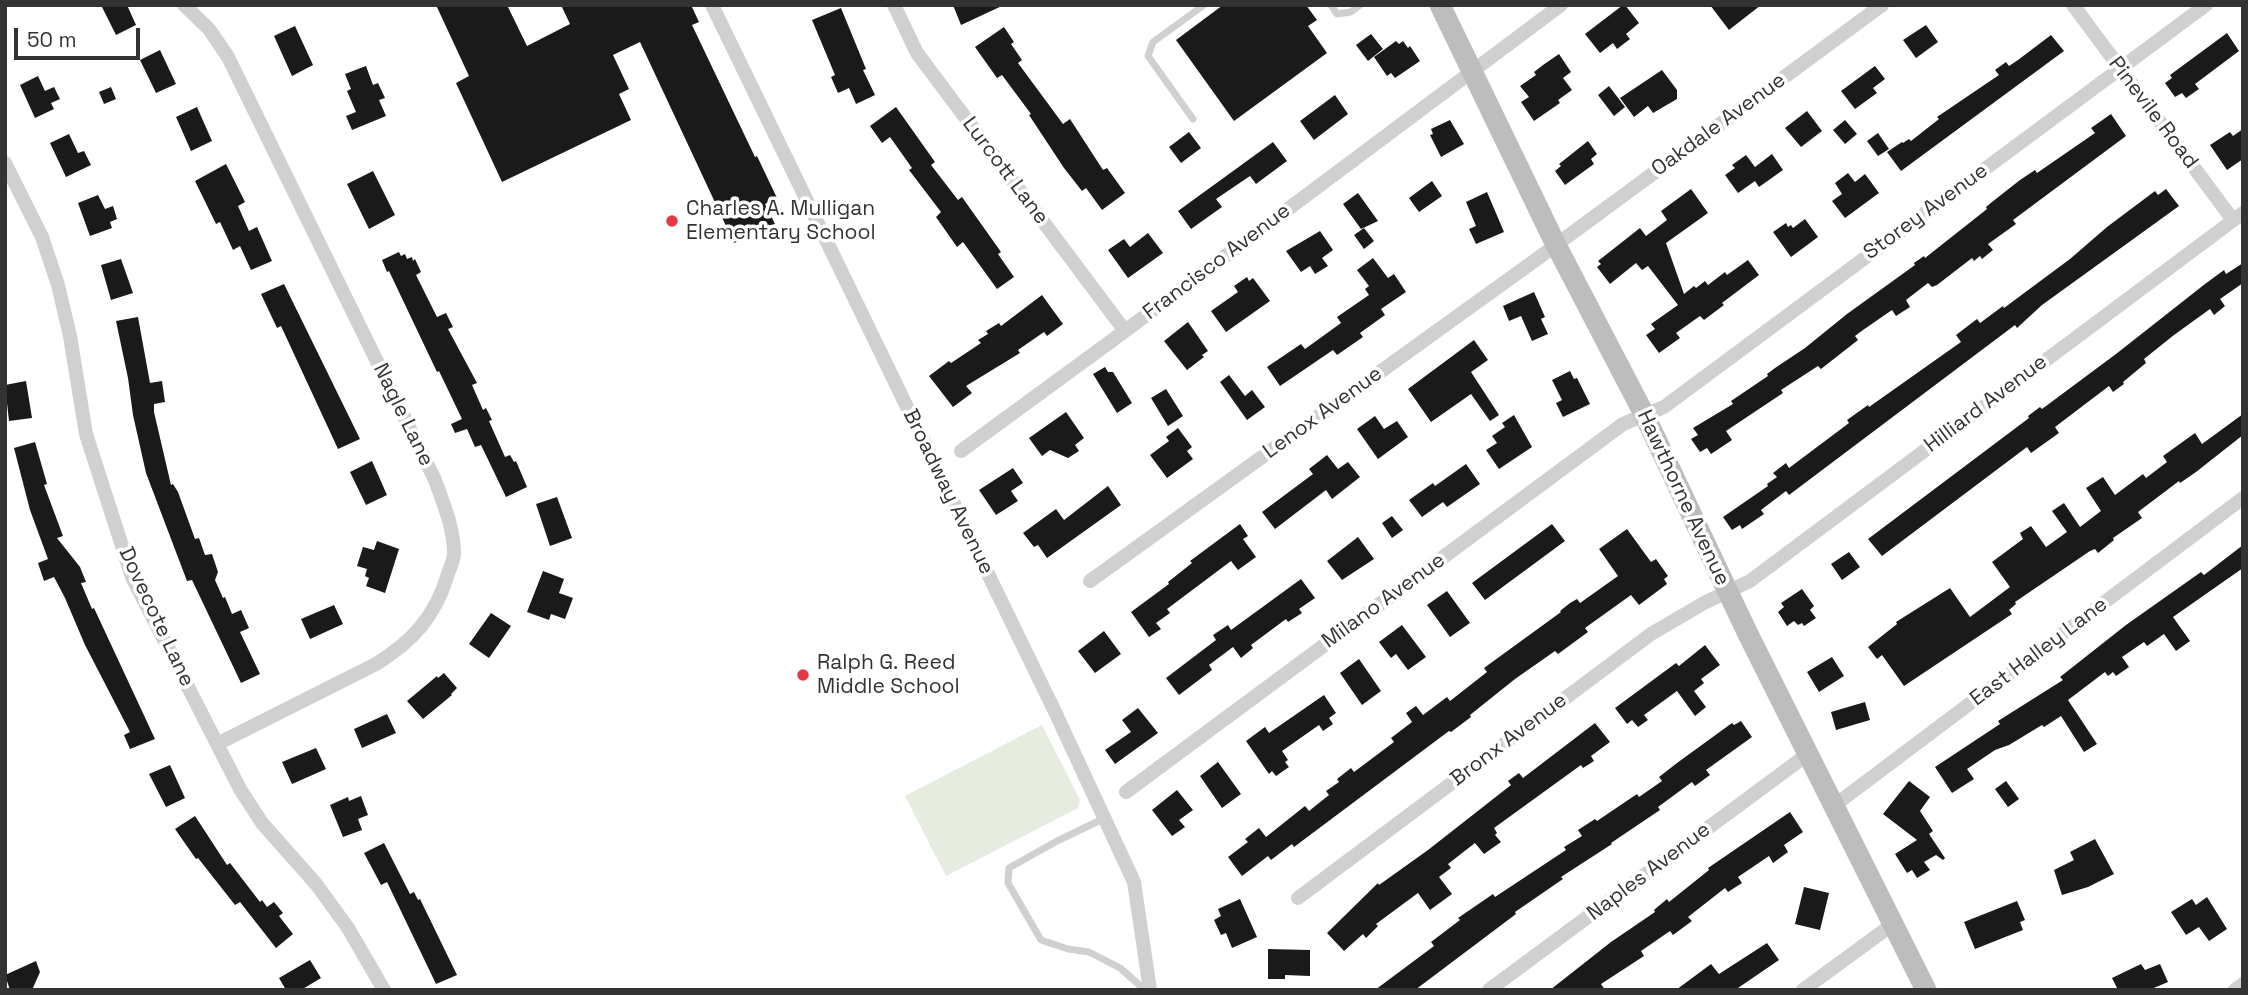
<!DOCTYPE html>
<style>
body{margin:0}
#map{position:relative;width:2248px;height:995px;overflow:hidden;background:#fff;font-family:"Space Grotesk",sans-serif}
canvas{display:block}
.frame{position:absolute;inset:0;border:7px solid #333;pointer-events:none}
.scale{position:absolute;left:14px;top:28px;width:126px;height:32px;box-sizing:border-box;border:4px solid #333;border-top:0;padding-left:9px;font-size:21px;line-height:24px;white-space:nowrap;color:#333;-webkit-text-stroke:5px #fff;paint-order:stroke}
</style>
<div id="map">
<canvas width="2248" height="995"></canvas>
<div class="frame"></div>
<div class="scale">50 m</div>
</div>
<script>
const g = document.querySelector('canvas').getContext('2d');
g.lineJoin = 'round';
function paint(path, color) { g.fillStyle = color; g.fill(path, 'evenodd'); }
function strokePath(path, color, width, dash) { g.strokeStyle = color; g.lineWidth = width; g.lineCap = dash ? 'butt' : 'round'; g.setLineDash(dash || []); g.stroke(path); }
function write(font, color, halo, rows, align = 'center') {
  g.font = font + ' "Space Grotesk",sans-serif'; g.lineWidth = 7; g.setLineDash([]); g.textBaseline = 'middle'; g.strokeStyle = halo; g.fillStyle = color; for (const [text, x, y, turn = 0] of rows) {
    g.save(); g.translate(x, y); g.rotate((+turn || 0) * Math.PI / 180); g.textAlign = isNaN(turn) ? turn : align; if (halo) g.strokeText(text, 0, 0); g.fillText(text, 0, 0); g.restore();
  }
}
const green = new Path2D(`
 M1042,725L1080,800L1078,808L946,876L905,796Z`);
const building = new Path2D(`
 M101,5H127L136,25L116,35Z
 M436,5H507L527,46L570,24L561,5H691L699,22L692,25L755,157L757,156L777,198L765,204L775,224L734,243L640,42L613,55L629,89L619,94L631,120L502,182L456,83L469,76Z
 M953,5H1004L961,25Z
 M1223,5H1306L1317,20L1308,26L1327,53L1234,121L1176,40Z
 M1623,5H1625L1639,23L1626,34L1630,39L1617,49L1613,43L1600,53L1585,34Z
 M1710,5H1761L1729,30Z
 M841,8L866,69L863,70L875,95L856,104L849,88L838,93L831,77L835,75L812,20Z
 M1926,25L1938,42L1916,58L1903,40Z
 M295,26L313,65L292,76L274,36Z
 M1004,27L1014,42L1011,44L1022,60L1018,63L1063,124L1070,119L1103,170L1107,168L1125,193L1102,210L1086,188L1082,191L1064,168L1029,115L1031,114L1002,75L997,78L975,47Z
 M2227,33L2239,51L2195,84L2199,89L2186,98L2182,93L2175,97L2165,83L2172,78L2170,75Z
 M1371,34L1383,49L1368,61L1356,45Z
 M2051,35L2064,51L1901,171L1887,152L1902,142L1903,143L1909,139L1911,141L1939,119L1937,117L1999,75L1995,70L2006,62L2009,66L2018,60Z
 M1396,41L1399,44L1403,41L1408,48L1410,46L1420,61L1395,78L1391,73L1387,76L1374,57Z
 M160,50L176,84L156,93L140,60Z
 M1559,54L1571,72L1563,78L1572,90L1558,100L1560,103L1534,121L1521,102L1529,97L1520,86L1536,75L1534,72L1543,65Z
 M366,66L373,85L378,83L385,98L379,100L386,116L352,130L346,116L356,112L347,91L351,89L345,74Z
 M1875,66L1885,79L1873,88L1877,93L1855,109L1841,91Z
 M1662,70L1677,90V99L1653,113L1648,106L1634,117L1620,98Z
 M38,76L45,91L54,87L60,99L51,103L54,109L35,118L20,85Z
 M1609,86L1625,107L1614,116L1598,95Z
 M111,87L116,99L104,104L99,92Z
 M1335,95L1348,114L1314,140L1300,121Z
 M197,107L212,141L191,151L176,117Z
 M896,107L935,162L931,165L958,200L962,197L1001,252L998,254L1014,277L997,289L963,242L957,247L936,217L941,212L909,170L912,168L890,137L882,143L870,126Z
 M1807,111L1822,131L1801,147L1785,128Z
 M2111,114L2126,136L2013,220L2016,224L1988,244L1993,250L1982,259L1980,256L1974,261L1972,258L1937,285L1932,287L1928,283L1906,300L1910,307L1896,316L1892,310L1863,330L1855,336L1858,340L1821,369L1818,366L1781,390L1783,393L1726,431L1732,440L1711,454L1707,448L1700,452L1691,439L1698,435L1693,428L1733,404L1731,401L1768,376L1767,374L1775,368L1805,348L1847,314L1915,265L1914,263L1924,256L1925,258L1987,209L1986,207L1992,202L2020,180L2035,170L2037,173L2095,133L2091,128Z
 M1450,120L1464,144L1441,157L1430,135L1433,134L1431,129Z
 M1845,120L1857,134L1845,144L1833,130Z
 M2243,129V159L2227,170L2210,145L2230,132L2233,136Z
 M1189,132L1201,148L1181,163L1169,147Z
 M1878,133L1889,149L1878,156L1867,141Z
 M69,134L78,153L84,151L91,165L66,177L50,143Z
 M1588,141L1597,154L1591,159L1594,164L1565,185L1555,171L1561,166L1559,164Z
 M1273,142L1287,161L1256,184L1250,176L1216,199L1222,207L1191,229L1178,211Z
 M1772,154L1783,170L1759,187L1755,181L1738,193L1725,175L1735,168L1732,165L1746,155L1755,167Z
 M226,164L245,202L238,206L249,231L257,227L272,261L251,270L240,246L233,250L220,222L216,224L195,181Z
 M373,171L395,215L369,229L347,184Z
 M1848,173L1855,182L1865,174L1879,193L1845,218L1832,201L1842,194L1835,183Z
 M1432,181L1442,196L1419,212L1409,198Z
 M1691,189L1708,213L1666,243L1684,294L1694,286L1696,288L1705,281L1708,285L1725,272L1727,275L1748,260L1759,275L1722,303L1724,305L1704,320L1700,316L1676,333L1680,338L1659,353L1646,335L1655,329L1651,324L1678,305L1648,266L1642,270L1636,263L1610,284L1597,267L1601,264L1598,261L1640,228L1646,236L1667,220L1661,211Z
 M2166,189L2179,206L2042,305L2017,328L2015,325L1789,495L1786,491L1761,510L1764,514L1742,529L1740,525L1732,530L1723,517L1768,486L1767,484L1777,477L1773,473L1786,463L1789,468L1849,423L1847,420L1868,405L1869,407L1961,342L1956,335L1977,319L1980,323L2003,306L2004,308L2070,259L2107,227L2155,191L2158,195Z
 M1487,192L1504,232L1476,244L1469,229L1476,226L1466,202Z
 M1358,193L1378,221L1361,229L1343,204Z
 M98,195L105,209L113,206L117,219L110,222L112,228L90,236L78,203Z
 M1805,219L1818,237L1791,257L1773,232L1786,223L1788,227L1791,225L1793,228Z
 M1364,228L1374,241L1364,249L1354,235Z
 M1320,231L1333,250L1322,258L1328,266L1315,274L1310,266L1301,272L1286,251Z
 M1148,233L1163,253L1128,278L1108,250L1124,239L1130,247Z
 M399,252L401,256L405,254L407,259L412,257L413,261L415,259L421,272L416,275L437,317L446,313L453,327L448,329L477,383L472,385L483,410L486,408L492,420L489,421L505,457L510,455L514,462L516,461L527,487L506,497L481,445L475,447L467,429L455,433L451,424L462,419L439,371L437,372L389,271L387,272L382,260Z
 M1373,258L1388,278L1394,274L1406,292L1381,309L1385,315L1360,333L1363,337L1337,355L1333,350L1280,386L1267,367L1301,344L1305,349L1341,323L1337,317L1369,295L1365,289L1369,286L1357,270Z
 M121,259L133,293L111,300L101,265Z
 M2243,263V283L2220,299L2225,306L2214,315L2210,309L2174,335L2144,359L2146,363L2123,382L2124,384L2113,392L2109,386L2055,427L2059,433L2031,453L2027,447L1882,556L1868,539L2029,418L2028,416L2040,407L2042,409L2116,354L2205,284L2224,270L2226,274Z
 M1247,277L1249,281L1253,278L1270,301L1226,332L1211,311L1238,292L1234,286Z
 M284,284L360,439L338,449L281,326L277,328L261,294Z
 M1534,292L1545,317L1541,319L1548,334L1532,341L1521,316L1509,321L1503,306Z
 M1042,295L1063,324L1047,336L1044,332L1018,350L1020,353L966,386L972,393L953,407L929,376L949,361L951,363L981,343L978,340L988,334L986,331L999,323L1001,326Z
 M138,317L150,383L162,381L165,402L154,404V412L171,485L173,484L178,492L195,539L199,538L205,555L212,554L218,572L215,580L223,598L225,597L232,614L241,610L249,628L240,632L260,674L241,683L192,580L187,581L146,473L133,415L128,378L116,321Z
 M1188,322L1208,351L1202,355L1204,357L1187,370L1164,341Z
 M1474,340L1488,360L1471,372L1499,415L1490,421L1471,394L1431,422L1408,389Z
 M1105,367L1108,372H1113L1132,403L1117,413L1093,374Z
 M1570,371L1574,379L1577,378L1590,404L1563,417L1556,403L1562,400L1552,380Z
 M1229,375L1245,396L1252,390L1265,407L1247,420L1220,382Z
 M26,381L32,418L9,421L5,385Z
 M1166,389L1183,416L1168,426L1151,398Z
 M1066,412L1084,438L1075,445L1079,451L1068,458L1050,450L1042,456L1029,438Z
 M2243,414V435L2196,472L2180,483L2179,481L2138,512L2142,518L2113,538L2114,540L2098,553L2095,549L2090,551L2015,602L2016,604L2009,610L2012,614L1904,686L1882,655L1877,659L1868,647L1897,624L1896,622L1950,588L1970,617L2010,587L1992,562L2023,539L2020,533L2031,526L2046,547L2067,532L2052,511L2064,503L2080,527L2101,511L2086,488L2103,477L2115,495L2143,474L2146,478L2167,462L2163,456L2195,433L2202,444Z
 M1514,415L1532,447L1499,469L1486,450L1497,443L1492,436L1505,427L1502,423Z
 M1375,416L1384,429L1397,421L1408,437L1378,459L1357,429Z
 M1178,428L1192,447L1187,451L1193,459L1167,478L1150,455L1169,441L1166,437Z
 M35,442L47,484L44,485L63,536L57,538L80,567L86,582L81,583L92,609L94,608L155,739L130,749L124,735L130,732L85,645L65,598L54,577L44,581L38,563L48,559L30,510L14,448Z
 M1327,455L1338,469L1348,462L1360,477L1332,499L1326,490L1275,529L1262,512L1313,474L1309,469Z
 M372,461L387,495L366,505L350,472Z
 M1466,464L1480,484L1447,507L1443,502L1422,517L1409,500L1433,483L1435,486Z
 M1013,468L1023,483L1011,491L1018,501L996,515L979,490Z
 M1108,486L1121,505L1047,558L1038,545L1034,547L1023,533L1056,509L1064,520Z
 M557,497L572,538L550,546L536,504Z
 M1392,516L1403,530L1392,538L1382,523Z
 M1240,524L1248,536L1243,539L1256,557L1238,570L1231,561L1167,609L1170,613L1156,623L1161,629L1149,637L1131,612L1169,584L1168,582L1192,563L1190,561Z
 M1552,524L1565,541L1485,600L1472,583Z
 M1627,529L1651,562L1656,559L1668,576L1664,579L1667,584L1639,605L1631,595L1585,628L1588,632L1558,654L1555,651L1515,679L1470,715L1471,717L1451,732L1449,731L1294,847L1292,844L1271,860L1268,856L1242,876L1228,857L1248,842L1245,839L1259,828L1266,837L1305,806L1309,811L1329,795L1326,791L1339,782L1337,779L1351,768L1354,772L1394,742L1391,738L1412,722L1406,713L1416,706L1423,715L1447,697L1450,701L1487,672L1484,668L1561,612L1560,611L1570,603L1577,599L1580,603L1618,576L1599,549Z
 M1358,537L1374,559L1342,580L1327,561Z
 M377,541L399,549L385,593L366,586L369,578L365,576L367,569L357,566L363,547L374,550Z
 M2243,545V568L2173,617L2190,641L2176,651L2164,634L2147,646L2144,642L2122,657L2129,667L2116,676L2113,672L2108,676L2105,672L2068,700L2097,744L2084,752L2061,716L2044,727L2042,725L2009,745L1995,750L1967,769L1974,779L1952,793L1935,767L2000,724L1998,721L2063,680L2060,677L2126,625L2201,572L2204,575Z
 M1849,552L1860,567L1842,580L1831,564Z
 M543,571L564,579L559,593L573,598L565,619L551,614L549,620L527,612Z
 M1301,579L1315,598L1299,609L1302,613L1288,622L1286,619L1251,645L1253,648L1241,658L1233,647L1209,665L1212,670L1179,695L1166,678L1216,640L1213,635L1228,625L1231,630Z
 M1802,589L1814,606L1810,610L1816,618L1804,626L1802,623L1798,625L1794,621L1787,626L1778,612L1784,607L1781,603Z
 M1447,591L1470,623L1450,637L1427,605Z
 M334,605L343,624L310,639L301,619Z
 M491,613L511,626L489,658L469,644Z
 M1402,625L1426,657L1408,670L1396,654L1391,658L1379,642Z
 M1104,631L1121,654L1095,673L1078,651Z
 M1705,645L1720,665L1701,679L1704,683L1694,691L1706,707L1695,716L1677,691L1644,715L1648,720L1638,727L1632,720L1627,724L1615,708L1676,663L1679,666Z
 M1832,657L1844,676L1819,692L1807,672Z
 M1359,659L1381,691L1362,705L1340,673Z
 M444,673L457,688L451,694L452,695L423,719L407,701L437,676L438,678Z
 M1324,695L1336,713L1329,718L1333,724L1323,731L1319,725L1282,751L1288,760L1285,762L1289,767L1276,776L1272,771L1269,774L1246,741L1265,727L1269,733Z
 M1865,702L1870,720L1836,730L1831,712Z
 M1138,708L1158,733L1115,764L1105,750L1131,732L1122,720Z
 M387,714L396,733L362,748L354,729Z
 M1741,721L1752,737L1706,770L1710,775L1695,786L1692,782L1658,807L1660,810L1611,843L1612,844L1561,877L1563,879L1515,912L1516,914L1415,990H1375L1434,946L1431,942L1460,920L1458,918L1493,894L1495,897L1566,850L1564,847L1582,836L1578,830L1595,819L1597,821L1637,794L1639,797L1662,781L1659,777L1677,763L1732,723L1734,725Z
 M1595,723L1610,742L1591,756L1594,761L1583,768L1581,765L1494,828L1497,833L1495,835L1501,842L1484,854L1475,843L1448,864L1451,868L1439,877L1452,894L1430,910L1418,893L1376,924L1378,926L1366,938L1363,934L1344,951L1327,933L1378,883L1379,885L1428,850L1511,785L1508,781L1519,773L1523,778Z
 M316,748L326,769L292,784L282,762Z
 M1218,762L1241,794L1222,808L1200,776Z
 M170,765L185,798L166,807L149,774Z
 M1909,781L1930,797L1920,811L1933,831L1929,834L1945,858L1943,860L1936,855L1924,862L1930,870L1917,878L1912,870L1907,873L1895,854L1917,840L1883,814Z
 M2006,781L2019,799L2008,807L1995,789Z
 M1177,790L1193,810L1179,820L1185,827L1172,836L1152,810Z
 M361,796L368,815L358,819L362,830L343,837L330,805L348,797L349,801Z
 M1790,812L1803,832L1784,845L1788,852L1773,863L1769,856L1738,877L1742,883L1728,892L1725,888L1688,917L1692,921L1673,935L1670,931L1641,951L1644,956L1601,984L1605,990H1550L1611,942L1655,912L1654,910L1667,899L1669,902L1709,870L1708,868Z
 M195,816L227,865L230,863L260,902L262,900L267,907L274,902L283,913L279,916L293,934L276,948L240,902L235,905L198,858L196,859L175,829Z
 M2095,839L2114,874L2088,887L2062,895L2054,870L2074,860L2070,852Z
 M384,843L410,894L414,892L418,900L420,899L457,975L436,984L387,882L381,885L364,853Z
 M1804,887L1829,893L1820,930L1795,924Z
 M2207,897L2227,929L2209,941L2199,927L2186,935L2171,912L2192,899L2196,905Z
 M1240,899L1257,937L1232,948L1226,933L1221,935L1214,920L1221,916L1218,909Z
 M2017,901L2025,920L2020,922L2023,930L1975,949L1964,922Z
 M1767,943L1779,960L1735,990H1676L1711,964L1719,974Z
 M1268,949L1310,950V976L1285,975V979H1268Z
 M310,960L321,978L301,990H286L279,978Z
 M36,961L40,972L32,990H10L5,975Z
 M2141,964L2145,970L2160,964L2168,982L2149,990H2118L2112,978Z`);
const lane = new Path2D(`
 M1331,5L1337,14L1351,12L1360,5
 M1193,119L1148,56L1153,42L1204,5
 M1105,818L1057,841L1009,868L1008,883L1041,940L1068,949L1089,952L1120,968L1145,990`);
const street = new Path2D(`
 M184,5L209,29L228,57L435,480C443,503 454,528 454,553C454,560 450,568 448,574C435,617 413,641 376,664L217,744
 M712,5L1057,716L1134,882L1150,990
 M894,5L917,53L1125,331
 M2073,5L2233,220
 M5,163L42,237L58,285L70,336L86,434L132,577L240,789L262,823L316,884L348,928L384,990
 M961,451L1125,331L1561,5
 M1090,581L1541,256L1882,5
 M1126,792L1623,424L1664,407L2206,5
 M1835,805L2243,498
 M1298,898L1651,634L1704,603L1750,581L2243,213
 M1489,990L1808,754
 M1803,990L1893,924
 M2235,990L2243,984`);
const secondary = new Path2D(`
 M1440,5L1556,245L1644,414L1747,632L1926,990`);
const markers = [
 [672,221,7,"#e63946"],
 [803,675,7,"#e63946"]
];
const streetNames = [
 ["Pinevile Road",2153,113,53],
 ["Oakdale Avenue",1719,125,-36],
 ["Lurcott Lane",1005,171,53],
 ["Storey Avenue",1926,212,-36],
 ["Francisco Avenue",1217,262,-37],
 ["Hilliard Avenue",1986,404,-37],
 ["Lenox Avenue",1323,413,-36],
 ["Nagle Lane",403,415,64],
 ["Broadway Avenue",948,492,64],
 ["Hawthorne Avenue",1683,498,65],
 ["Milano Avenue",1384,601,-36],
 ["Dovecote Lane",156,617,65],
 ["East Halley Lane",2039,652,-37],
 ["Bronx Avenue",1509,740,-37],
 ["Naples Avenue",1649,872,-37]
];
const poiNames = [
 ["Charles A. Mulligan",686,209],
 ["Elementary School",686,233],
 ["Ralph G. Reed",817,663],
 ["Middle School",817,687]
];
paint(green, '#e6ecdf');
paint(building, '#1a1a1a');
strokePath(lane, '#d0d0d0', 7);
strokePath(street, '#d0d0d0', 14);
strokePath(secondary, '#bdbdbd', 21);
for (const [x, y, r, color] of markers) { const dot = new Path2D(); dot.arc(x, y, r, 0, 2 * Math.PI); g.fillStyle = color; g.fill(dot); strokePath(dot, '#fff', 2.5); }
write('21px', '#333', '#fff', streetNames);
write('21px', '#333', '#fff', poiNames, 'left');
</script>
